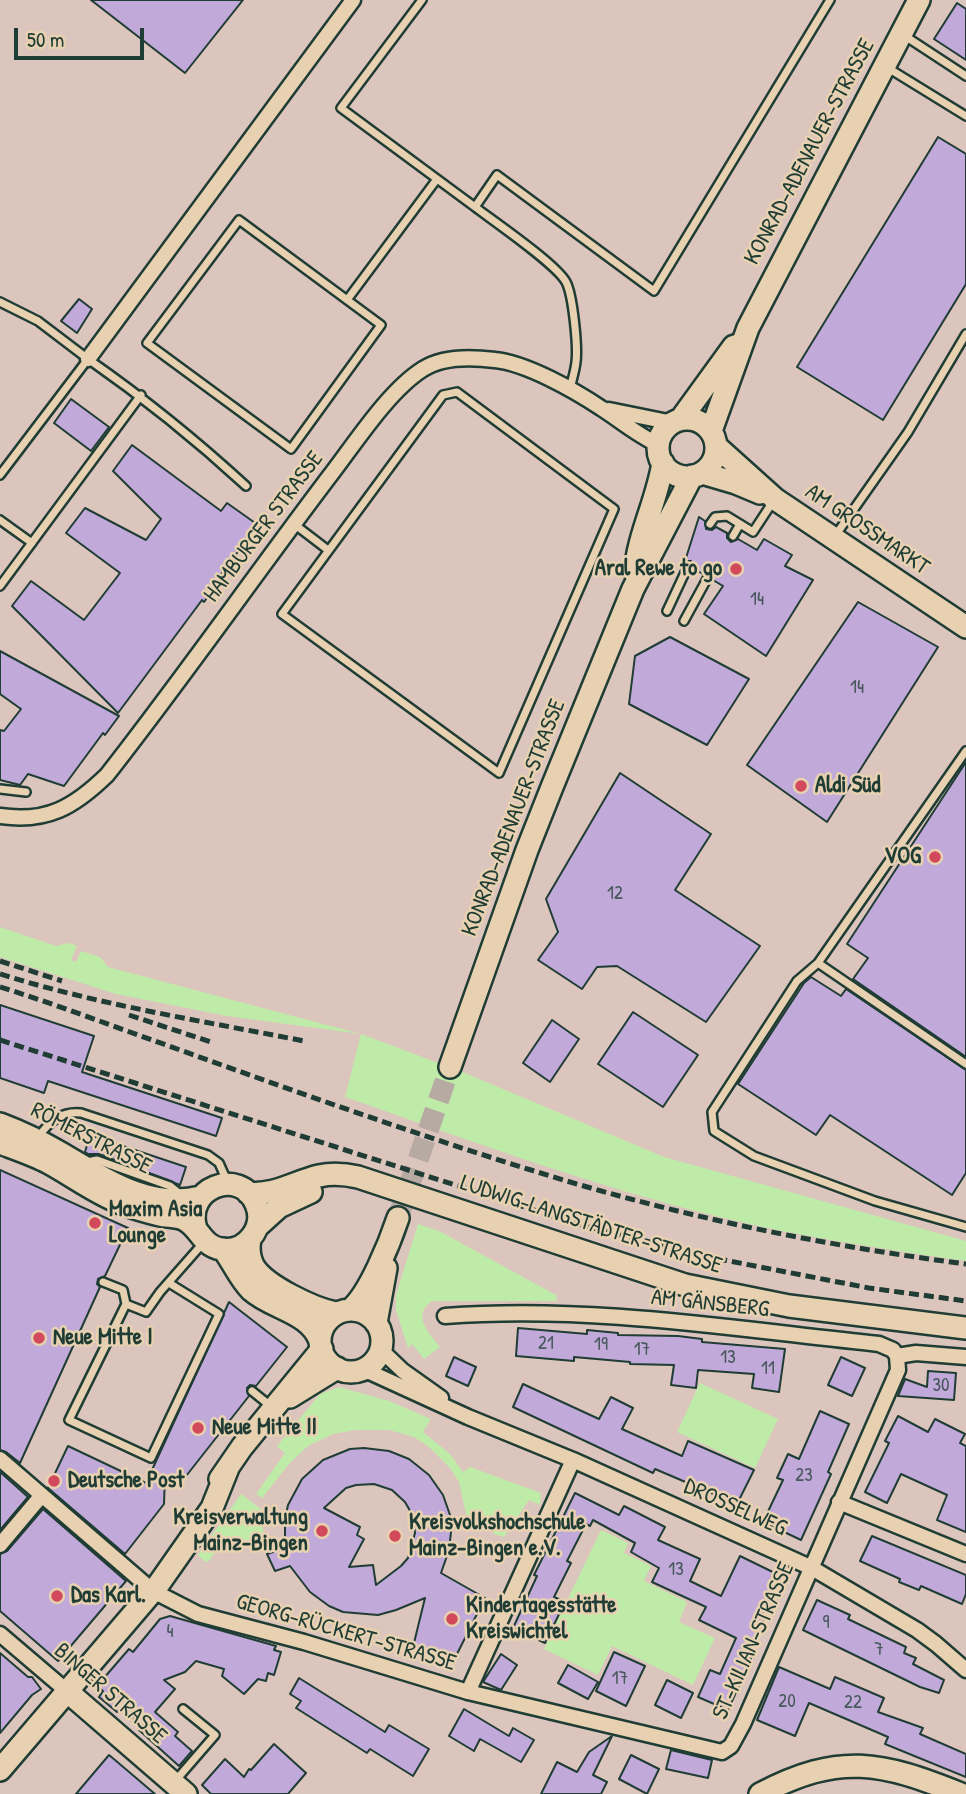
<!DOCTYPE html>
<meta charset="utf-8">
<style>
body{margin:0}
#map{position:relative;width:966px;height:1794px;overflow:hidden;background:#dcc5bd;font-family:"Patrick Hand",sans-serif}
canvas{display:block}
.scale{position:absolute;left:14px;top:28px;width:130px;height:32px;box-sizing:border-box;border:4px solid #1f3d34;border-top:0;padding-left:9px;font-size:21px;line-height:24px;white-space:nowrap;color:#1f3d34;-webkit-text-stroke:5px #e8d1b1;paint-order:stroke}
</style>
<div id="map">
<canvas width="966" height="1794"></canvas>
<div class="scale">50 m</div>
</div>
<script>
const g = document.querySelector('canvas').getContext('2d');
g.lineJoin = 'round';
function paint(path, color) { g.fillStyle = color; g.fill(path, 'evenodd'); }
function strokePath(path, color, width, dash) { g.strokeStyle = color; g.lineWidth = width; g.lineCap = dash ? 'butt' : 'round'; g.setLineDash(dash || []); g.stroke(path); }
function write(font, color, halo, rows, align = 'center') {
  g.font = font + ' "Patrick Hand",sans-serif'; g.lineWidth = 5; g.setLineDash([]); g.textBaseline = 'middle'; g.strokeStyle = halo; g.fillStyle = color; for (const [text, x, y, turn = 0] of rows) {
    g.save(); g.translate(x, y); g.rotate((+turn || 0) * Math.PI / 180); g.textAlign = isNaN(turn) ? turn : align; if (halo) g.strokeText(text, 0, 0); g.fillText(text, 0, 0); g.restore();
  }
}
const green = new Path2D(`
 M0,927L56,946L69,943L77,946L71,960L76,962L81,951L100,957L108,967L361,1034L465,1073L664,1157L966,1241V1261C884,1249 801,1237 720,1217C592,1186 469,1140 345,1097L361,1034L227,1016L116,994L0,957Z
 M418,1224L439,1231L556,1295L557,1301H432C411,1315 429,1333 440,1347L424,1359L412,1344L408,1348L396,1310V1295Z
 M700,1383L778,1419L755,1468L677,1432Z
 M339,1387L389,1401L431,1419L423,1432L450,1454L463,1472L470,1467L541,1493L540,1505L529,1500L504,1537L494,1534L487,1517L467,1518L459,1482L450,1468L429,1447L414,1437L389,1430H356L333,1434L308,1446L289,1464L262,1498L256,1494L285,1453L277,1446L320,1394Z
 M241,1494L262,1510L263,1537L256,1543C236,1534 220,1543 209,1561L205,1562L198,1555Z
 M601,1530L628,1543L624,1553L651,1566L644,1581L687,1602L679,1622L715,1638L693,1685L612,1646L598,1675L544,1649Z`);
const building = new Path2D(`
 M91,0H243L185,73Z
 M957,3L966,9V60L934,39Z
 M938,137L966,154V284L883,420L797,367Z
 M79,299L92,309L77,333L61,321Z
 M71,399L109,427L91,451L54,423Z
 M132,445L221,511L227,503L258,525L216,581L218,583L204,602L202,600L118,713L12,606L31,581L84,620L120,573L66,533L85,508L146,540L161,519L113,471Z
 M699,517L705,521L706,529L712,530L716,527L727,533V538L731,542L738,539L757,550L764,539L792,555L785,566L813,580L766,656L704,614L723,586L713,580L711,572L707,571L703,574L694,569L691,561H685Z
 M858,602L938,647L827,822L747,765Z
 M670,637L749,679L707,745L629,704L635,656Z
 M0,651L119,716L105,735L103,733L64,786L28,774L20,785L0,780V730L4,731L21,709L0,694Z
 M966,762V1057L853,979L868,958L847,944Z
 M620,773L711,834L675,890L760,946L706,1022L617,966L597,967L582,989L538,960L558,932L546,899Z
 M811,977L841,996L846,989L966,1070V1173L952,1195L830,1115L816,1135L738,1084L804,983Z
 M0,1005L94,1036L82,1072L222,1118L216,1136L48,1081L44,1093L0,1078Z
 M633,1012L698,1055L663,1107L598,1064Z
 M552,1020L579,1039L550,1082L523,1063Z
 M90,1135L186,1167L180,1185L99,1154H88L85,1152Z
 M0,1170L128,1228L105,1276L98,1279L97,1284L100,1287L20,1463L6,1452L0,1450Z
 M229,1302L287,1347L256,1386L250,1385L247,1388L249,1396L179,1485L165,1475L164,1504L125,1554L48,1488L68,1446L146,1483Z
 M518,1328L587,1334V1330L618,1333V1335L678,1336L702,1339V1342L785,1349L779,1392L752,1388L754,1374L698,1370L696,1388L671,1385L674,1365L630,1364V1362L574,1357V1361L516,1356Z
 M454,1357L476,1367L468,1386L446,1376Z
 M841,1357L865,1368L852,1396L828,1385Z
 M928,1371L956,1373L954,1400L898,1396L905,1379L927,1387Z
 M523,1384L599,1419L611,1397L633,1408L622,1429L682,1456L688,1441L754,1470L737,1504L655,1469L653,1473L513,1407Z
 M820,1411L849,1424L828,1472L831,1474L801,1540L763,1522L783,1480L777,1478L788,1454L799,1459Z
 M898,1416L928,1432L935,1419L965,1434L960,1443L966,1446V1532L937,1520L947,1495L901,1474L887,1503L865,1492L889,1443L885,1441Z
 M364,1448L389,1451L409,1459L429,1475L443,1495L450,1515L451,1532L449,1550L441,1573L485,1598L455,1658L413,1647L425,1598L396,1610L378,1615L343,1612L329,1606L310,1592L290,1566L275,1571L267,1554L285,1548V1519L288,1505L302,1479L323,1460L350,1449ZM374,1484L392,1490L405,1502L413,1516L415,1533L408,1558L401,1566L376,1585L373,1565L349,1567L364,1539L357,1535L360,1527L324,1508L346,1488L356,1485Z
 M0,1472L28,1497L0,1530Z
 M575,1493L619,1515L624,1506L665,1527L658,1540L700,1559L690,1581L721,1596L740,1556L781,1576L762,1615L765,1617L746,1657L751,1659L728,1710L698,1697L710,1670L720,1674L736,1638L699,1620L706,1607L652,1582L659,1568L631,1552L635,1543L593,1520L590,1526L586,1524L567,1561L571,1563L554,1597L565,1602L545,1643L513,1628L537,1576L534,1575Z
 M43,1509L126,1581L58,1661L0,1611V1554L7,1551Z
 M872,1536L966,1575V1594L962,1604L921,1586L919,1590L899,1582L900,1579L860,1561Z
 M817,1600L850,1615L848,1619L906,1647L904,1653L916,1658L913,1664L944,1680L939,1693L920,1687L803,1630Z
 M170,1616L276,1646L274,1650L281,1652L274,1675L268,1673L266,1681L258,1679L244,1694L222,1676L224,1669L196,1661L185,1672L164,1680L175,1689L155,1712L178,1732L175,1736L192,1751L179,1766L139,1730L143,1726L122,1708L117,1712L99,1697L103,1691L97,1686L129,1649L133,1652L160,1619Z
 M614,1652L645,1666L626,1706L596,1691Z
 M0,1653L28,1677H32L41,1689L32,1695L0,1733Z
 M501,1654L517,1665L501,1690L483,1682Z
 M568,1665L598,1682L588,1699L558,1683Z
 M779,1667L830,1689L835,1677L884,1698L878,1712L923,1728L920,1734L966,1754V1777L885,1744L888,1737L809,1703L795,1736L757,1720Z
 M299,1678L385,1732L389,1725L429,1749L413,1776L370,1749L367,1753L296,1708L301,1701L290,1694Z
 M667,1680L693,1693L681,1718L655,1705Z
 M464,1709L509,1736L513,1728L534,1740L521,1762L480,1739L474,1751L449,1736Z
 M612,1736L593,1775L607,1782L601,1794H541L557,1762L577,1772L589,1752Z
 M274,1744L306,1773L288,1794H211L202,1785L225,1759L244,1777L249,1769L251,1770Z
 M671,1750L712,1760L708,1778L666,1769Z
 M109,1755L115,1760L155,1794H76Z
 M631,1755L659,1769L647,1794L619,1779Z`);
const secondaryTunnel = new Path2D(`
 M398,1218L450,1067`);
const lane = new Path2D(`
 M422,0L341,108L475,207L497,175L654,291L830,0
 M905,36L966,76
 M888,68L966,116
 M475,207C495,222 556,264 566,282C573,295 578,347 576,362C575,371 572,380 570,389
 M239,220L381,325L291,449L147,343Z
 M347,300L437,179
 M0,302L38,321L88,359
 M457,392L614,509L499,773L282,614L443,395Z
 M0,475L88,359C144,398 196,440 246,486
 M0,520L32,543
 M294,524L328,550
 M710,524L715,517L727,516L753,532L774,500
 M733,536L740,524
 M835,536L908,432L966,334
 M0,586L141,395
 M667,611L688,566
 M684,621L708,577
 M966,751L818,963L966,1064
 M0,789L26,792
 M818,963L797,981L712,1112L714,1131L754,1156L875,1201L966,1227
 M39,1136C50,1121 62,1111 81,1113L208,1155L219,1163L227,1181
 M87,1162L97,1160L170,1186L180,1194
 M103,1282L123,1290L126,1304
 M169,1283L219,1314L151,1458L69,1420L126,1304L146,1312L160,1292L204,1242
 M252,1391L273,1408
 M176,1780L215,1735L183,1709`);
const street = new Path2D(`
 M88,359L353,0
 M609,410L673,423
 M0,816C47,823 74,807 107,775C183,678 254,576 329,477C354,445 388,391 423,369C443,356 472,357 495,360C526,363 574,390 601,408C620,420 637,435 659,445
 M445,1316C590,1305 735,1329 879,1344L893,1350L897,1356
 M381,1350L403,1371L441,1398
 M897,1356L916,1353L966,1357
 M363,1369L468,1417L573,1460L812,1568L917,1630L936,1644L966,1670
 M0,1459L153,1591L198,1614L304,1642L468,1692L722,1752L731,1746L743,1724L898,1370L897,1356
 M839,1502L966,1554
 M0,1545L42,1495
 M0,1634L68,1692
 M468,1692L573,1460`);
const secondary = new Path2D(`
 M681,419L734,346
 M658 448a29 29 0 1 1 58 0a29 29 0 1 1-58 0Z
 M711,431L748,328L919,0
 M716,446L775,499L966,627
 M702,473L736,483L760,493
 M635,573C638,535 657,501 663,463
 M450,1067L527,850L552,787L633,589L692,476
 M0,1124C21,1132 40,1141 59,1152C104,1178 147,1210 201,1197
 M0,1143C16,1149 34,1155 49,1163C71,1175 91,1190 114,1200C128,1207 144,1211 160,1215C168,1217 178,1216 185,1220C200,1228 202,1246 221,1249C246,1253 266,1227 256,1204C240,1166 183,1188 196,1229
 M248,1193C274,1196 294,1182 319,1176C332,1173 345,1174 358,1177L685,1285L789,1306L966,1328
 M258,1226L279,1207L311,1192
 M250,1239C248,1249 249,1258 254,1267C266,1286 314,1309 336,1313
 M223,1249C233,1262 239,1278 251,1290C272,1309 310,1312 320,1341
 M350,1310C369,1295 390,1242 398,1218
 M320 1341a31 31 0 1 1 62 0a31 31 0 1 1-62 0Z
 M376,1323L386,1268
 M290,1397L337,1368
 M220,1479L242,1447L322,1349
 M68,1692L186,1794
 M0,1770L158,1585L212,1508L228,1468
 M760,1794C840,1752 881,1762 961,1794`);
const rail = new Path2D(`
 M0,961L62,981
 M0,974C99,1005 203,1021 304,1041
 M0,987C52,1003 104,1023 155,1041C280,1086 405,1131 531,1170C673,1215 819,1245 966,1264
 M129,1015L211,1042
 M0,1040L584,1226L724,1260L869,1288L966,1301`);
const markers = [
 [736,569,7,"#d1495b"],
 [801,786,7,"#d1495b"],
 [935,857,7,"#d1495b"],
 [95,1223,7,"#d1495b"],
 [39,1338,7,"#d1495b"],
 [198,1428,7,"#d1495b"],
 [54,1481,7,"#d1495b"],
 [322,1531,7,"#d1495b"],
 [395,1536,7,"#d1495b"],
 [57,1596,7,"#d1495b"],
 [452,1619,7,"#d1495b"]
];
const numberNames = [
 ["14",757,600],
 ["14",857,688],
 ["12",615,894],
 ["21",546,1344],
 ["19",601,1345],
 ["17",642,1350],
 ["13",728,1358],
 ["11",768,1369],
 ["30",941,1386],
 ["23",804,1476],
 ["13",676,1570],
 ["9",826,1623],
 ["4",170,1632],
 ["7",879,1650],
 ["17",620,1679],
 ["20",787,1702],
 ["22",853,1703]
];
const streetNames = [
 ["KONRAD-ADENAUER-STRASSE",810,152,-62],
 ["HAMBURGER STRASSE",264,527,-53],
 ["AM GROSSMARKT",867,530,34],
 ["KONRAD-ADENAUER-STRASSE",514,818,-69],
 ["RÖMERSTRASSE",91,1139,27],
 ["LUDWIG-LANGSTÄDTER-STRASSE",591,1225,18],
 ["AM GÄNSBERG",710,1304,6],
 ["DROSSELWEG",735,1508,24],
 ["GEORG-RÜCKERT-STRASSE",346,1633,16],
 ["ST-KILIAN-STRASSE",754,1641,-66],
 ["BINGER STRASSE",110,1694,41]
];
const poiNames = [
 ["Aral Rewe to go",722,569,"right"],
 ["Aldi Süd",815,786],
 ["VOG",921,857,"right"],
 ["Maxim Asia",109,1210],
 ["Lounge",109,1236],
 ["Neue Mitte I",53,1338],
 ["Neue Mitte II",212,1428],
 ["Deutsche Post",68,1481],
 ["Kreisverwaltung",308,1518,"right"],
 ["Mainz-Bingen",308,1544,"right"],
 ["Kreisvolkshochschule",409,1523],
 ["Mainz-Bingen e.V.",409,1549],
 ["Das Karl.",71,1596],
 ["Kindertagesstätte",466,1606],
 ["Kreiswichtel",466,1632]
];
paint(green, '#bfeba8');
paint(building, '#c1aad9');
strokePath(building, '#1f3d34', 2);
strokePath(secondaryTunnel, '#b6aaa2', 21, [21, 10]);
strokePath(lane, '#1f3d34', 12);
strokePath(street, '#1f3d34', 19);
strokePath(secondary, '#1f3d34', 26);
strokePath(lane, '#e8d1b1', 7);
strokePath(street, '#e8d1b1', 14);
strokePath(secondary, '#e8d1b1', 21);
strokePath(rail, '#1f3d34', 5, [10, 5]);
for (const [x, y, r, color] of markers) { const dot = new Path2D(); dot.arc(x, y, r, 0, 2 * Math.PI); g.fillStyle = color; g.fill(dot); strokePath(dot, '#e8d1b1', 2.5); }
write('19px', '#48585d', null, numberNames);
write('23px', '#1f3d34', '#e8d1b1', streetNames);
write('bold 23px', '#1f3d34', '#e8d1b1', poiNames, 'left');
</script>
